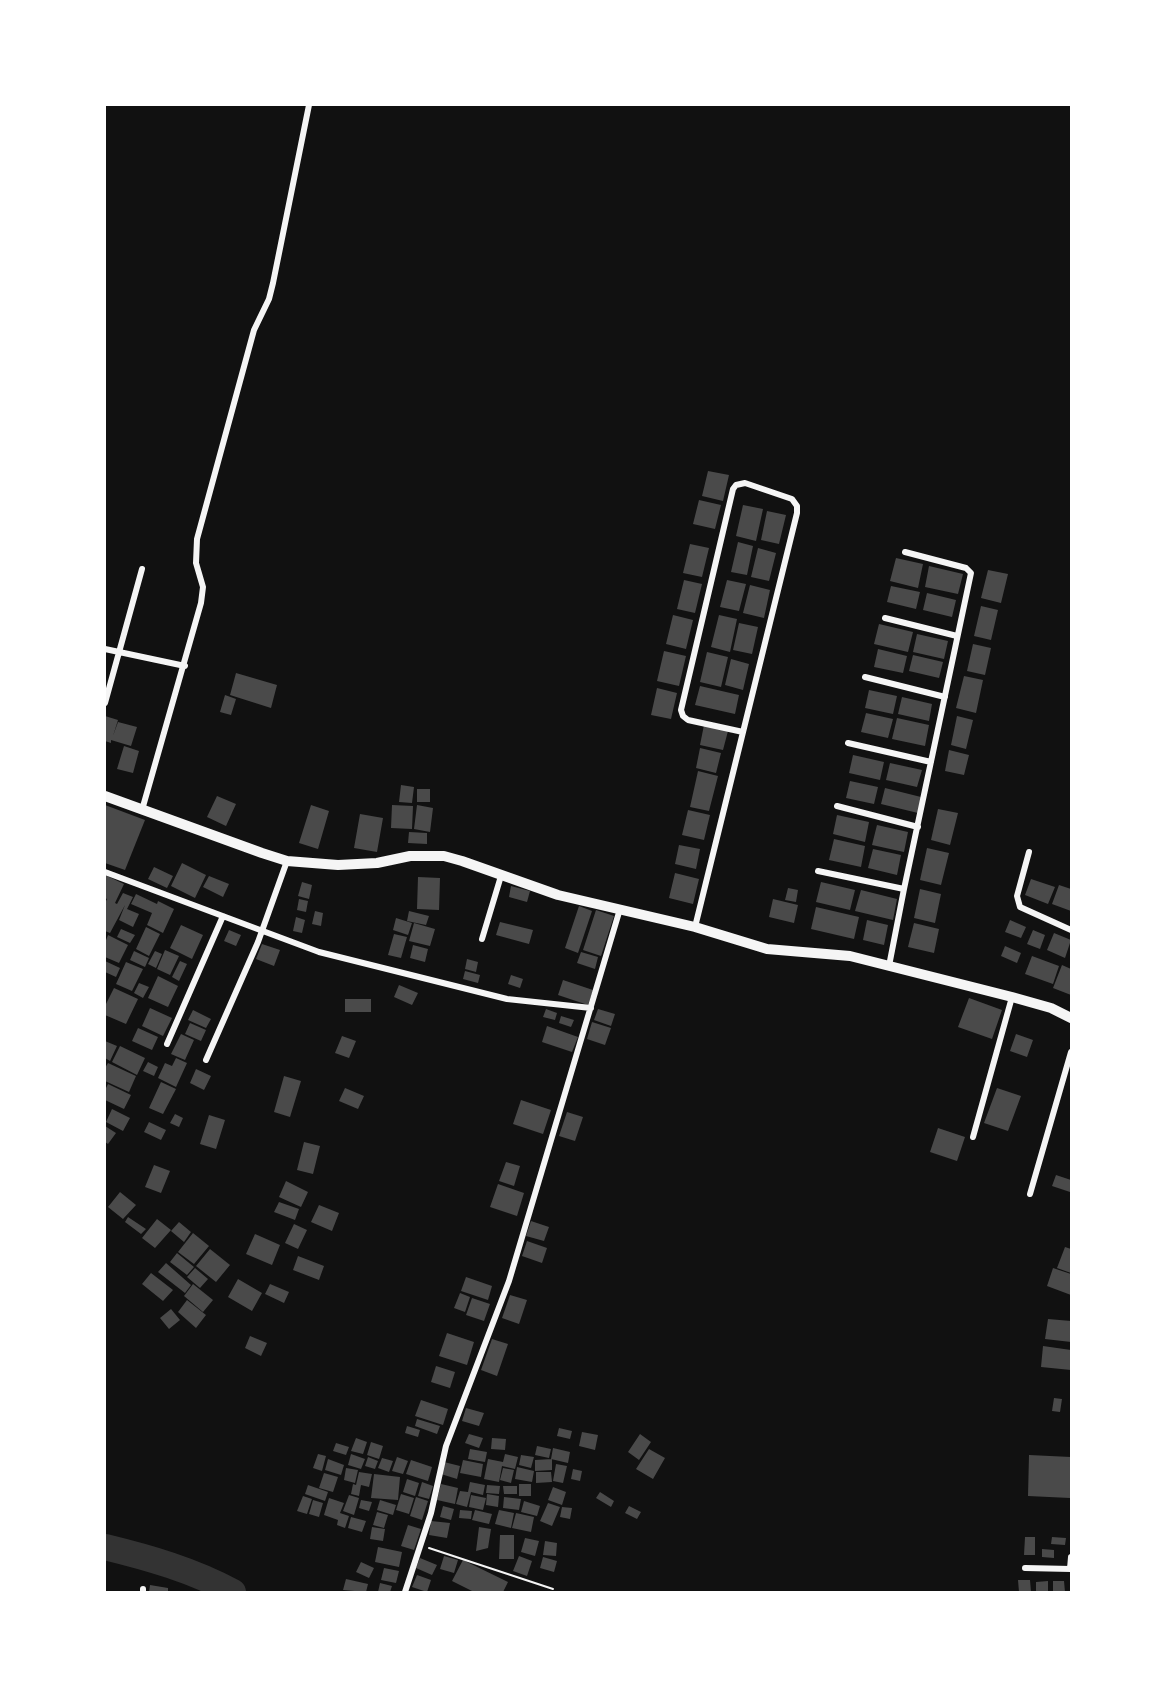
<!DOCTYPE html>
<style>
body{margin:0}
#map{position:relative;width:1176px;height:1697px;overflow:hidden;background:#111;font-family:"Exo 2",sans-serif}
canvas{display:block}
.frame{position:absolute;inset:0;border:106px solid #fff;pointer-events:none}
</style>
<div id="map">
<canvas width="1176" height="1697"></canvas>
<div class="frame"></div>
</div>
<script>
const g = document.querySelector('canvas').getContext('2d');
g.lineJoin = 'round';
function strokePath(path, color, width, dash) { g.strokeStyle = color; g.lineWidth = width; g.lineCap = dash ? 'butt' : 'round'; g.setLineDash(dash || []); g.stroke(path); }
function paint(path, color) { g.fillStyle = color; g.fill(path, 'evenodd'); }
const river = new Path2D(`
 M105,1547C150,1558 192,1570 233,1592`);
const building = new Path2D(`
 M708,471L729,475L723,501L702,496Z
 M699,500L721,505L715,529L693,524Z
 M743,505L763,509L756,541L736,536Z
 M767,511L786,515L779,544L761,540Z
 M738,542L753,546L747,575L731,572Z
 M690,544L709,548L702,577L683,573Z
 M758,548L776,553L769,581L751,577Z
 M896,558L923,564L918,588L890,581Z
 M929,566L963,574L958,594L925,587Z
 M988,570L1008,574L1001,603L981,598Z
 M684,580L702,584L695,613L677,609Z
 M727,580L746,584L739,611L720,607Z
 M750,585L770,590L764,618L743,613Z
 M891,586L920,592L916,609L887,602Z
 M927,593L956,600L952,617L923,610Z
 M981,606L998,610L991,640L974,636Z
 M673,615L693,620L686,649L666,644Z
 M719,615L737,619L730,652L711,647Z
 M739,623L758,627L752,654L733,650Z
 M879,624L913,632L908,652L874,644Z
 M917,634L948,641L944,659L913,652Z
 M973,644L991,648L985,675L967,671Z
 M878,649L907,656L903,673L874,667Z
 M664,651L686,656L679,686L657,681Z
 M707,652L728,657L721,687L700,682Z
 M913,655L943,662L939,678L909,671Z
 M731,659L749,664L743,690L725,685Z
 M236,673L277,685L271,708L230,695Z
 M964,676L983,680L976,713L956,708Z
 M700,686L739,695L735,714L695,705Z
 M657,688L677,693L671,719L651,715Z
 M869,690L897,696L893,714L865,708Z
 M225,695L236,699L231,715L220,712Z
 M902,697L932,704L929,721L898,714Z
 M866,713L893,719L888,738L861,732Z
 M105,716L118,720L113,736L118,722L137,727L131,746L111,740V743L105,741Z
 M957,716L973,720L966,749L951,745Z
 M897,718L929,725L925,746L892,739Z
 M704,725L728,731L723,750L700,745Z
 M124,746L139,751L133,773L117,769Z
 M700,748L721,753L716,773L696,768Z
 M949,750L969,755L964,775L945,771Z
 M853,755L884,762L880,780L849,773Z
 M890,763L922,770L917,787L886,780Z
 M698,771L718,776L709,811L690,807Z
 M850,781L878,787L874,804L846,798Z
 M401,785L414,787L412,803L399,802Z
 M885,788L921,797L918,813L881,804Z
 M417,789H430V802H417Z
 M217,796L236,804L226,826L207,817Z
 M105,805L145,820L125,870L105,863Z
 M311,805L329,811L318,849L299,843Z
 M392,805L413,806L412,829L391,828Z
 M417,805L433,808L430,832L414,829Z
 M938,809L958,813L950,845L931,840Z
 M688,810L710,815L704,840L682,835Z
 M360,814L383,818L377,852L354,848Z
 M837,815L869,822L865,842L833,834Z
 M877,825L908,832L904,852L872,845Z
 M409,832L427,833V844L408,843Z
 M834,839L865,846L861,867L829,860Z
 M679,845L700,849L696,869L675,864Z
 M927,848L949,853L941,885L920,880Z
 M873,849L901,855L897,875L868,868Z
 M182,863L206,875L195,898L171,886Z
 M154,867L173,876L167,888L148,879Z
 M675,873L699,879L693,904L669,898Z
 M105,875L124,884L115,903L117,904L123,893L133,897L127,909L139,914L133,927L119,920L125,905L110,933L105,931V903L107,899L105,898Z
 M209,876L229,884L223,897L203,887Z
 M418,877L440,878L439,910L417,909Z
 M1031,879L1055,887L1048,904L1025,895Z
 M302,882L312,885L309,899L298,896Z
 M821,882L855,890L850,910L816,902Z
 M1059,885L1071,889V911L1052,904Z
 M511,886L530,891L527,902L509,897Z
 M788,888L798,890L796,902L785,900Z
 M920,889L941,894L935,923L914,918Z
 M861,890L897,899L893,920L855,911Z
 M136,894L157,904L158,901L174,909L163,933L147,925L152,913L131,904Z
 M299,899L308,901L306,912L297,910Z
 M773,899L798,905L794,923L769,917Z
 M579,906L592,911L578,953L565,948Z
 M816,907L859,917L854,939L811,929Z
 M596,910L614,916L601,956L583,950Z
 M315,911L323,913L321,926L312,924Z
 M409,911L429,916L426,925L407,921Z
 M296,917L305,920L302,933L293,931Z
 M396,918L412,923L408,935L393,930Z
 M867,920L888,925L884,945L863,940Z
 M1010,920L1026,927L1021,938L1005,932Z
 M500,922L533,930L529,944L496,935Z
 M414,923L435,929L430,946L409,941Z
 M914,923L939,929L934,953L908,947Z
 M181,925L203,935L192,959L170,948Z
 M146,927L160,934L149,956L136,949Z
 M121,929L135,935L130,943L117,937Z
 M229,930L241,935L236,946L224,941Z
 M1033,930L1045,935L1040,949L1027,944Z
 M1054,933L1071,940L1065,958L1047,950Z
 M394,934L407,937L401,958L388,955Z
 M108,935L128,945L119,963L105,957V943Z
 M262,944L280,950L274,966L256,959Z
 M413,945L428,949L425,962L410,958Z
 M1005,946L1021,953L1017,963L1001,956Z
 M165,950L179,956L170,975L157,969Z
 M134,951L149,958L145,967L130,960Z
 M155,951L162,954L156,968L148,964Z
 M581,952L598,957L595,969L577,963Z
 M1032,956L1059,966L1053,984L1025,974Z
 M467,959L478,962L476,972L465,969Z
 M105,961L120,968L116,977L105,972Z
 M180,961L187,964L179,981L172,977Z
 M126,962L143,969L132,991L116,984Z
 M1062,965L1071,969V995L1053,988Z
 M465,971L480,975L478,983L463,979Z
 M511,975L523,979L520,988L508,984Z
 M158,976L178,986L168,1007L148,998Z
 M563,980L593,990L588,1005L558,995Z
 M139,983L149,987L143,998L134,993Z
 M399,985L418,993L412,1005L394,997Z
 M114,988L138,999L126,1024L105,1015V1006Z
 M969,998L1002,1010L992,1039L958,1027Z
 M345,999H371V1012H345Z
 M150,1008L172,1018L163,1036L142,1026Z
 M546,1009L557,1013L555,1020L543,1017Z
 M598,1009L615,1014L611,1026L594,1020Z
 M193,1010L211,1019L206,1028L188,1020Z
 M561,1016L574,1020L571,1027L559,1023Z
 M592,1022L611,1028L605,1045L587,1039Z
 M190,1023L206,1030L201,1041L185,1034Z
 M547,1026L578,1037L572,1052L542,1042Z
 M138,1028L158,1037L152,1050L132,1041Z
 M181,1034L194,1040L185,1060L171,1054Z
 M1016,1034L1033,1040L1027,1057L1010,1051Z
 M342,1036L356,1041L349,1058L335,1053Z
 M105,1041L117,1046L110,1061L105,1058Z
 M120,1046L145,1058L137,1075L112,1062Z
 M176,1058L187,1063L176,1087L158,1078L165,1063L172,1066Z
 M148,1062L158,1067L154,1076L143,1071Z
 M108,1063L136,1076L129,1092L105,1081V1068Z
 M196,1069L211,1076L204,1090L190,1083Z
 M284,1076L301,1081L290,1117L274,1112Z
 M161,1082L176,1089L163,1114L149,1108Z
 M108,1084L131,1095L124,1109L105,1100V1090Z
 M345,1088L364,1096L358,1109L339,1101Z
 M997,1088L1021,1096L1008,1131L984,1123Z
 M521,1100L551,1110L543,1134L513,1124Z
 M112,1109L130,1118L123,1131L106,1122Z
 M567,1112L583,1117L575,1141L559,1136Z
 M175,1114L183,1118L179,1127L170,1123Z
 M209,1115L225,1120L216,1149L200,1144Z
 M149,1122L166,1130L161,1140L144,1132Z
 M105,1126L116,1133L108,1144L105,1142Z
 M938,1128L965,1137L957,1161L930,1152Z
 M304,1142L320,1146L313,1174L297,1170Z
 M506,1162L520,1166L514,1186L499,1181Z
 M154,1165L170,1171L161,1193L145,1187Z
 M1056,1175L1071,1180L1070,1192L1052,1186Z
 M286,1181L308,1192L301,1207L279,1197Z
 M498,1184L524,1193L517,1216L490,1207Z
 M120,1192L136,1205L123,1219L108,1207Z
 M279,1202L299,1209L295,1220L274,1212Z
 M319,1205L339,1213L332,1231L311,1222Z
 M128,1217L146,1229L141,1234L125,1222Z
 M157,1219L171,1230L155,1248L142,1238Z
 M531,1221L549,1227L544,1241L526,1236Z
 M179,1222L191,1232L184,1242L171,1231Z
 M294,1224L307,1230L298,1249L285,1243Z
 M193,1233L209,1246L194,1264L178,1252Z
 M255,1234L280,1245L272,1265L246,1254Z
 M527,1241L547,1248L542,1263L522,1256Z
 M1065,1247L1071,1249V1273L1057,1268Z
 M210,1249L230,1265L216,1282L196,1266Z
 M177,1253L194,1267L187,1275L170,1262Z
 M298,1256L324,1266L319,1280L293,1270Z
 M166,1263L191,1285L185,1293L158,1272Z
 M195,1268L208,1279L200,1288L187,1277Z
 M1053,1268L1071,1274V1295L1047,1286Z
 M151,1273L173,1290L163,1301L142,1284Z
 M466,1277L492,1286L488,1300L461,1291Z
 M238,1279L262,1293L252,1311L228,1297Z
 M193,1284L213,1300L203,1312L184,1296Z
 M270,1284L289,1292L284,1303L265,1294Z
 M460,1293L470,1297L465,1312L454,1308Z
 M510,1295L527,1300L519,1324L502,1318Z
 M472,1298L490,1304L484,1321L466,1315Z
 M187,1300L206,1315L196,1328L178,1312Z
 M171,1309L180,1320L169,1329L160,1318Z
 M1048,1319L1071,1321V1342L1045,1339Z
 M447,1333L474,1342L467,1365L439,1356Z
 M250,1336L267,1343L261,1356L245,1348Z
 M492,1339L508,1344L497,1376L481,1370Z
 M1043,1346L1071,1350V1370L1041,1367Z
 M436,1366L455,1372L450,1388L431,1382Z
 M1054,1398L1062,1399L1060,1412L1052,1411Z
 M421,1400L448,1409L443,1425L415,1416Z
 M466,1408L484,1413L479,1426L462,1421Z
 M417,1419L440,1426L437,1434L415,1426Z
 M407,1426L420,1430L418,1437L405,1433Z
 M559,1428L572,1431L570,1439L557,1436Z
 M582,1432L598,1435L595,1450L579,1446Z
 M469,1434L483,1438L479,1448L465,1443Z
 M640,1434L651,1442L639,1460L628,1452Z
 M356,1438L367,1442L363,1454L351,1451Z
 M492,1438L506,1439L505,1450L491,1449Z
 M371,1442L383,1446L379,1459L367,1455Z
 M336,1443L349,1447L346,1455L333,1451Z
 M537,1446L551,1449L549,1458L535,1455Z
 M553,1448L570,1452L568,1463L551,1459Z
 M470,1449L487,1452L485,1462L468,1459Z
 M649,1449L665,1458L653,1479L636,1469Z
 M318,1454L326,1456L322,1471L313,1468Z
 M351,1454L365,1459L361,1469L348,1465Z
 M505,1454L518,1457L515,1469L502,1466L499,1482L484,1479L488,1459L503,1462Z
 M521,1455L534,1457L531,1468L519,1465Z
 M1029,1455L1071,1457L1070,1498L1028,1496Z
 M368,1457L378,1461L375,1469L365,1466Z
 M397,1457L408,1461L403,1474L392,1471Z
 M382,1458L393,1461L389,1472L378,1468Z
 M328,1459L344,1465L341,1475L325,1470Z
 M552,1459V1470L535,1471V1460Z
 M411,1460L432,1467L428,1481L406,1474Z
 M463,1460L483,1464L481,1477L460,1473Z
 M444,1462L460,1466L457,1479L441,1474Z
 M556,1464L567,1466L563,1483L553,1481Z
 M517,1467L534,1471L532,1482L515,1479Z
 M346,1468L358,1470L355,1483L344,1480Z
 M503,1468L514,1470L511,1483L500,1480Z
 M573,1469L582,1471L580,1481L571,1479Z
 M359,1472L372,1474L369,1487L361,1485L359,1496L351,1494L353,1484L356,1485Z
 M536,1472H551L552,1482L536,1483Z
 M324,1473L338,1477L333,1492L319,1488Z
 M374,1474L400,1477L398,1500L371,1498Z
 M407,1479L419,1483L415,1496L403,1492Z
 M422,1482L433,1486L429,1499L418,1496Z
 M470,1482L485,1485L483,1495L471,1492L467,1507L456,1504L460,1491L468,1492Z
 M441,1484L458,1488L455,1504L437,1500Z
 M519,1484H531V1496H519Z
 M308,1485L328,1492L325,1501L305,1494Z
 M487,1485L500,1486L499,1494L486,1493Z
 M503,1486H517V1494H504Z
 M553,1487L566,1492L562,1505L548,1500Z
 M600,1492L614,1501L611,1507L596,1498Z
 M401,1494L414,1498L409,1514L396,1510Z
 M487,1494L499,1496L498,1507L486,1505Z
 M349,1495L359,1498L354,1515L343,1511Z
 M471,1495L486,1498L483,1510L469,1507Z
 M303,1496L312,1499L307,1514L297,1511Z
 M416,1497L428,1501L422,1520L410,1516Z
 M504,1497L521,1499L519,1510L503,1508Z
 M329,1498L344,1503L340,1513L349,1516L345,1528L337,1525L338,1520L324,1515Z
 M313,1500L323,1503L319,1517L309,1514Z
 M361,1500L372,1502L369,1511L359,1508Z
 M380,1500L396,1505L393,1515L377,1510Z
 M524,1501L540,1506L537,1516L521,1512Z
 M548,1503L560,1507L552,1526L540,1521Z
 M443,1506L454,1509L451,1520L440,1517Z
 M629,1506L641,1512L637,1519L625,1513Z
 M562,1507L572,1508L570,1519L560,1517Z
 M460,1510L472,1511L471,1519L459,1518Z
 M475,1510L492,1514L489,1524L472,1520Z
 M499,1510L514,1513L511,1528L495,1524Z
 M377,1512L388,1515L384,1528L373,1525Z
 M516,1513L534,1517L531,1532L512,1528Z
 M351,1517L366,1521L362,1532L348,1528Z
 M431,1521L450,1523L447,1538L429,1535Z
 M408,1525L421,1529L414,1550L401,1546Z
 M372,1527L385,1529L383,1541L370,1539Z
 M479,1527L491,1529L488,1548L476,1551Z
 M500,1535H514V1559H499Z
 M1025,1537H1035V1555H1024Z
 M1052,1537L1066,1538L1065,1545L1051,1544Z
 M525,1538L539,1541L535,1556L521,1552Z
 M545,1541L557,1543L556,1556L543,1555Z
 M378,1547L402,1552L399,1567L375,1562Z
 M1042,1549L1054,1550V1558L1042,1557Z
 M444,1556L458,1560L454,1573L440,1569Z
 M519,1556L532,1561L527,1576L513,1571Z
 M543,1557L557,1561L554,1572L540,1568Z
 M420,1558L437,1565L432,1575L416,1568Z
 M463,1560L508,1582L503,1592H474L452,1581Z
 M361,1562L374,1568L369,1578L356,1572Z
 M384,1568L399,1571L396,1583L381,1580Z
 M417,1575L431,1580L427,1592L412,1587Z
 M346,1579L368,1584L366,1592L343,1590Z
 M1018,1580H1030L1031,1592H1019Z
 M1048,1581V1592H1036V1582Z
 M1053,1581H1064L1065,1592H1053Z
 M380,1583L392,1586L390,1592H378Z
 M150,1585L168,1588V1592H149Z`);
const path = new Path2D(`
 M429,1548L553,1589`);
const minor = new Path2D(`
 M885,618L957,636
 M105,649L185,666
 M865,677L945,697
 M105,703L142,569
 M848,743L931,762
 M837,806L918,827
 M142,810L201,603L203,587L196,563L197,539L254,330L269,299L273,283L309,105
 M1029,852L1017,896L1020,907L1071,930
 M818,871L904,889
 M105,872L319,952L507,999L591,1008
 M695,927L797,513V506L792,499L745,483L736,485L733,489L681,710L683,716L688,720L743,732
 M482,939L501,876
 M889,966L904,889L971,573L966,568L905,552
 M167,1044L223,916
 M206,1060L258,942L287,861
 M973,1137L1012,997
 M1030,1194L1071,1052
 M1025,1568L1071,1569
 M1070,1569L1071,1557
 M143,1592V1589
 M405,1592L431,1513L446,1446L509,1281L620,909`);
const tertiary = new Path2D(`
 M105,796L262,853L287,861L338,865L377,863L410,856H444L462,861L558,895L695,927L767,949L850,956L1012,997L1051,1008L1071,1018`);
strokePath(river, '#333', 26);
paint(building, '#4a4a4a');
strokePath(path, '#f5f5f5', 2);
strokePath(minor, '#f5f5f5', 6);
strokePath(tertiary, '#f5f5f5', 10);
</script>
